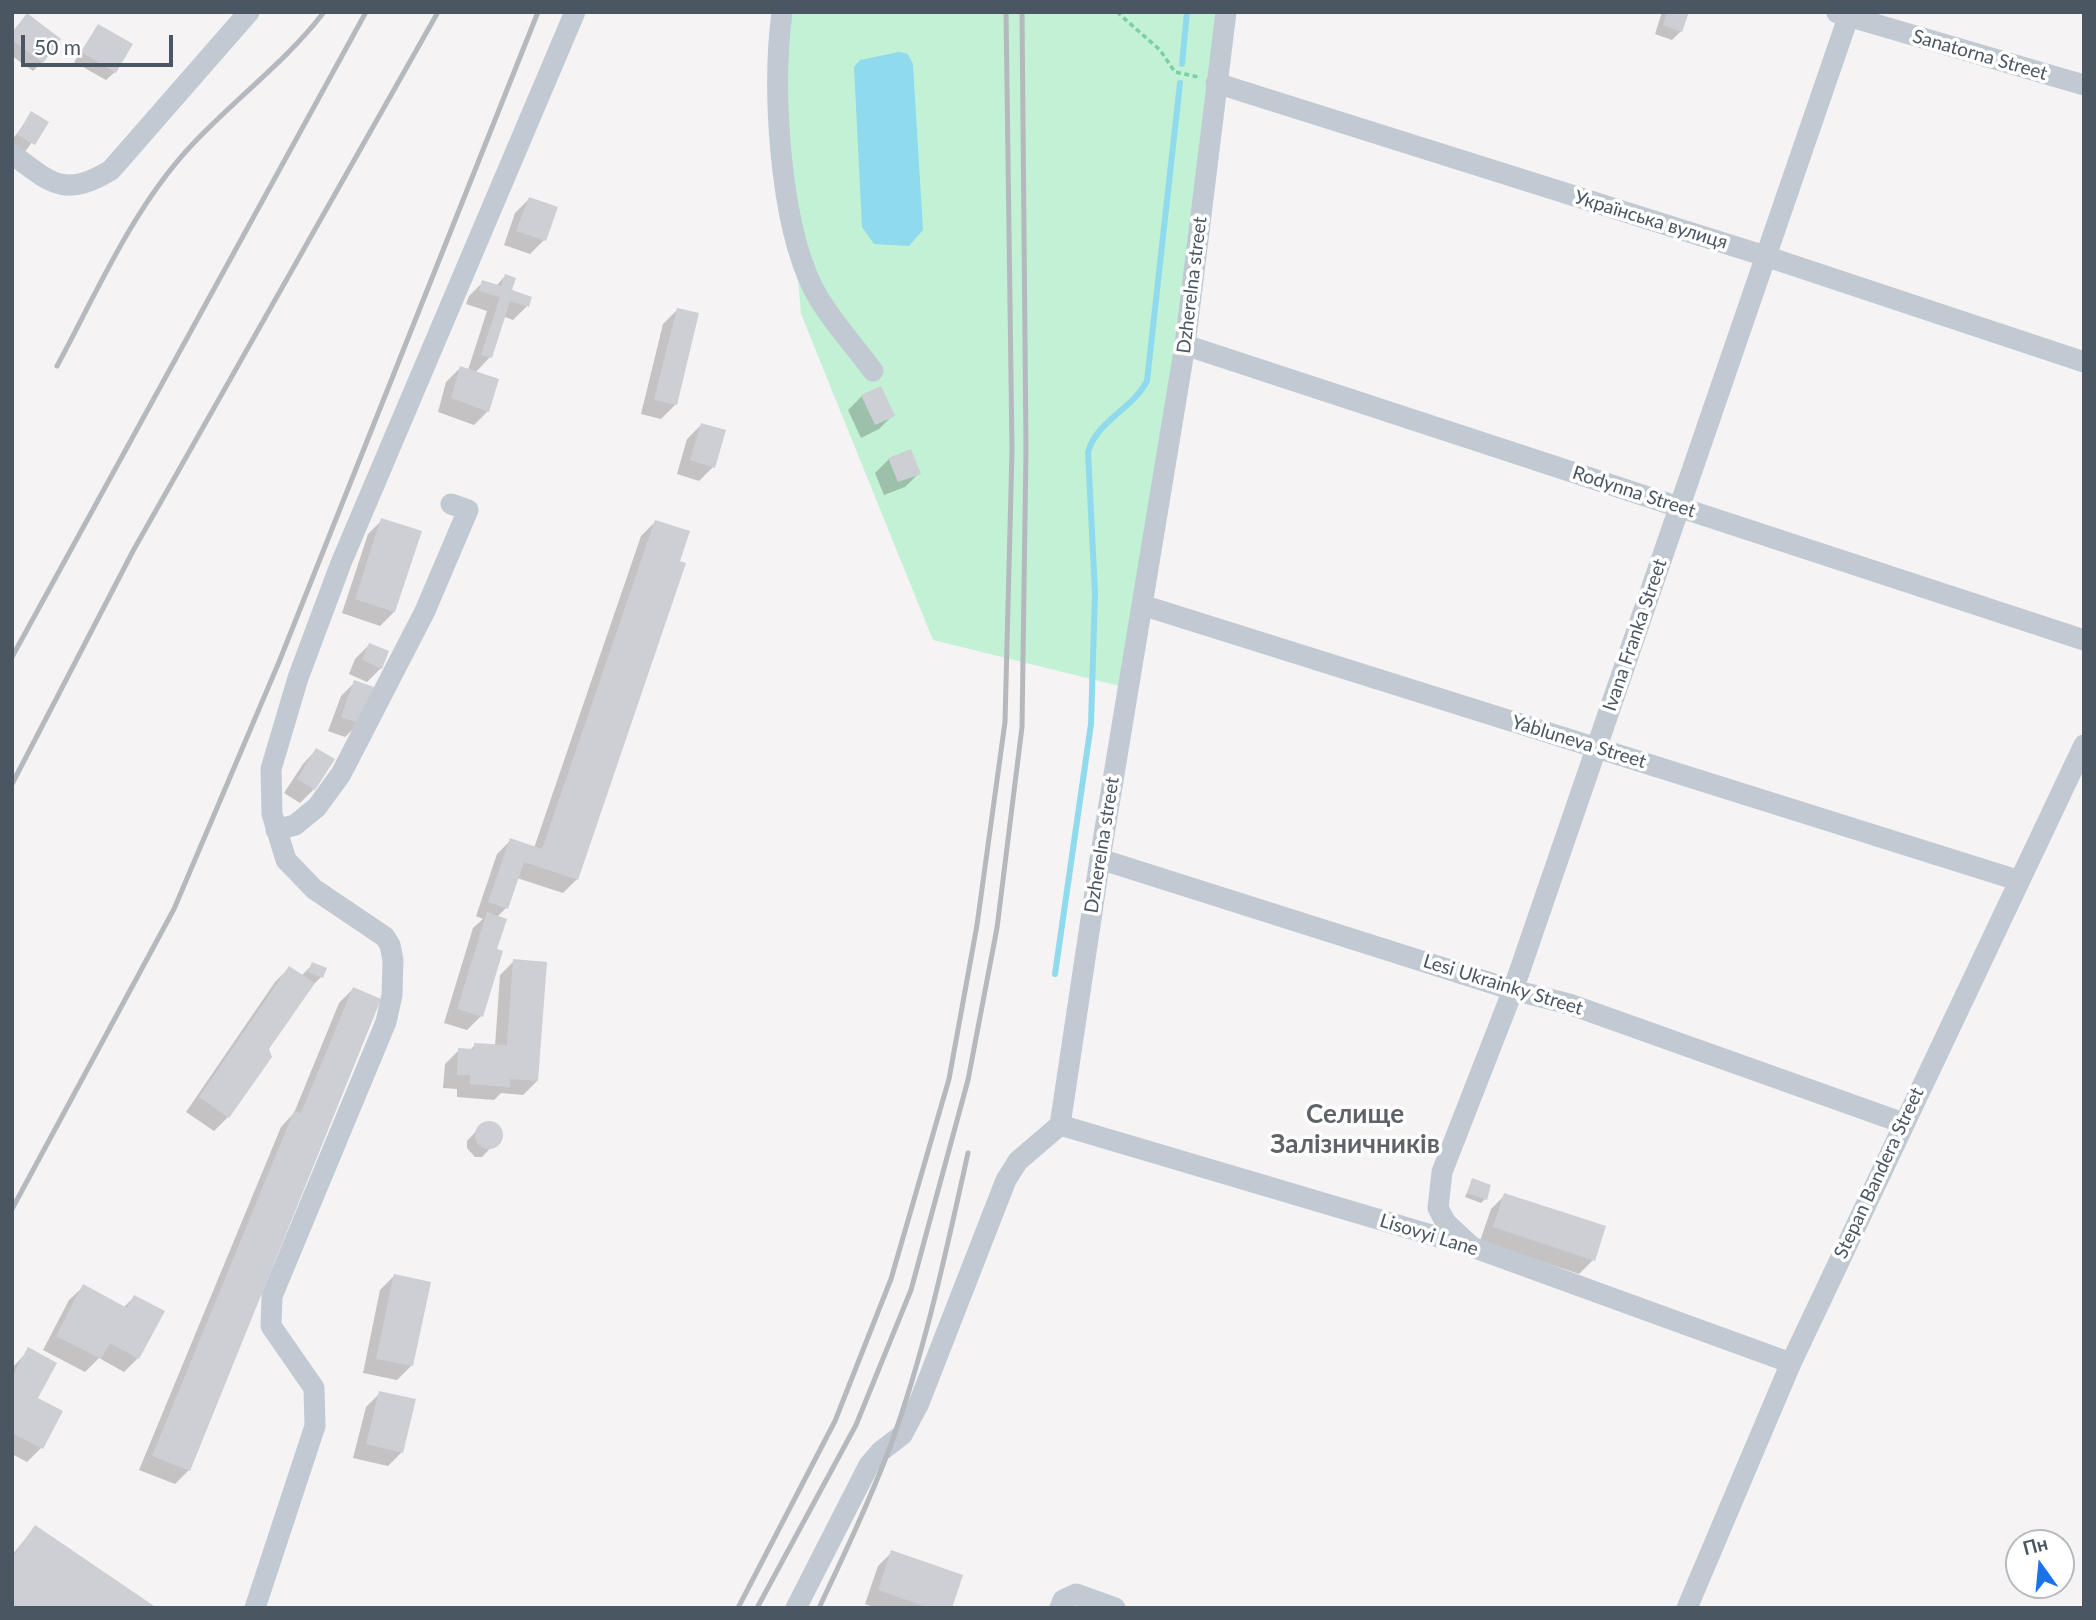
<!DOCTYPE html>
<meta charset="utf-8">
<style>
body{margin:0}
#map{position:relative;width:2096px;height:1620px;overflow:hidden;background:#f5f3f3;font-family:Lato,sans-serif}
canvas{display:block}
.frame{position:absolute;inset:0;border:14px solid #4a5661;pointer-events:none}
.north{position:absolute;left:2005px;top:1529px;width:70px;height:70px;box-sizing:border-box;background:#fff;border:2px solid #b7bbc0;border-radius:50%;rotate:345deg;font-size:19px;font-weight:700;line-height:28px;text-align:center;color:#4a5661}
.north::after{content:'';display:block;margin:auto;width:24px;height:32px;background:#1a73e8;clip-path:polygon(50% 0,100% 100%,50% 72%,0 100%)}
.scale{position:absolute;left:21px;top:35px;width:152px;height:32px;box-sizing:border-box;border:4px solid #4a5661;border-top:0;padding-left:9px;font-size:21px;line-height:24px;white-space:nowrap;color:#4a5661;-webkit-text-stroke:5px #fff;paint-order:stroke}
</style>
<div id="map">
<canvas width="2096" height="1620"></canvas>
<div class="frame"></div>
<div class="north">Пн</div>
<div class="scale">50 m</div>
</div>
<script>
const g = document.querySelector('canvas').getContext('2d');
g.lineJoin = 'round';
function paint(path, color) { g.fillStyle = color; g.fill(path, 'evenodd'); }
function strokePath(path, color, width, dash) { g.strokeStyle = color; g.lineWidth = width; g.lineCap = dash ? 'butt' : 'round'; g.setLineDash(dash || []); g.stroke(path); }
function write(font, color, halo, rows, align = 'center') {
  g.font = font + ' Lato,sans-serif'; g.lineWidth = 7; g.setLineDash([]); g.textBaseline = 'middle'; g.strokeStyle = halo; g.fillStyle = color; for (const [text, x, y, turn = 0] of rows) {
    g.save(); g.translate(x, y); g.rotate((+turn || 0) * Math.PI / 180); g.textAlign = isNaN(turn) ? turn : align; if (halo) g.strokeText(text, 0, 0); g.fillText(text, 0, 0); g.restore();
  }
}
const green = new Path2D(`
 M782,12H1226L1128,688L933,640L801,314L779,51Z`);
const water = new Path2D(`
 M899,52L908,54L913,64L923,230L909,246L874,244L862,227L854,67L860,60Z`);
const shadow = new Path2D(`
 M1662,12H1687L1681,31L1672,40L1655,34Z
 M27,15L42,62L33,71L12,56V32Z
 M98,26L115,72L106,80L74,62Z
 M32,113L47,122L24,153L12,146V140Z
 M529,199L544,240L530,254L504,245L515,213Z
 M505,276L510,291L527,306L513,320L505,317L490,357L475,373L488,411L474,425L438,412L446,382L460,368L468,370L487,311L466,304L469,296L483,282L496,286Z
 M677,310L697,314L675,405L661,419L641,414L663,324Z
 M862,396L893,415L879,429L861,438L848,410Z
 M701,425L713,467L699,481L677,474L687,439Z
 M889,459L919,473L905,487L884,495L875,473Z
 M382,520L394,612L380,626L342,613L368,534Z
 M655,522L577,879L563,893L517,878L506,908L497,917L495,950L481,1016L467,1030L444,1023L473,928L483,919L476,916L497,854L511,840L534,848L641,536Z
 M369,645L381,668L367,682L349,674L355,659Z
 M355,682L359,723L345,737L328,731L341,696Z
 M316,750L314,789L300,803L284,793L303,764Z
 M514,961L537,1081L523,1095L501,1093L494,1100L457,1097V1089L443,1088L445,1064L459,1050L469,1051L475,1045L495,1046L500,975Z
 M313,964L321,977L307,991L268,1049L228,1117L214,1131L186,1112L275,982L289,968L301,976Z
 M353,989L189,1470L175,1484L139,1470L281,1127L294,1113L339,1003Z
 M482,1125H494L500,1130V1138L482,1157H475L467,1148V1141Z
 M1473,1180L1485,1199L1481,1203L1465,1197Z
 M1505,1195L1593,1260L1579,1274L1480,1241L1491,1209Z
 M394,1276L411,1366L397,1380L363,1373L380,1290Z
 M83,1287L123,1308L134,1297L138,1358L124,1372L99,1358L85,1372L43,1350L69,1300Z
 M29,1350L41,1448L27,1462L12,1454V1368Z
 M380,1393L402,1452L388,1466L353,1458L366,1407Z
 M35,1527L12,1608V1555Z
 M892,1552L950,1608H876L865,1604L878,1566Z`);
const stream = new Path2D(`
 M1182,64L1187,12
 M1055,974L1091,724L1095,593L1088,452C1098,419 1132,410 1147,381L1180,83`);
const building = new Path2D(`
 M1667,12H1689L1682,32L1663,25Z
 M27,13L61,39L43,63L12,40V33Z
 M98,24L133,44L116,73L81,52Z
 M31,111L49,122L35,145L17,135Z
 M529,197L558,207L546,241L516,231Z
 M505,274L516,278L512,290L532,297L529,307L510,301L492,358L481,355L500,297L479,291L482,280L501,286Z
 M677,308L699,313L677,405L654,400Z
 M460,366L499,379L489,412L451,398Z
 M881,386L895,416L875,425L861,395Z
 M701,423L726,430L715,468L690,460Z
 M911,449L921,474L898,482L888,458Z
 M381,518L422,531L395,612L355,599Z
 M655,520L690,531L680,561L686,563L578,880L524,862L508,909L488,902L510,838L542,849Z
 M369,643L389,651L382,669L362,660Z
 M354,680L374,687L361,724L341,717Z
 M316,748L335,759L315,790L297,779Z
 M487,912L507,919L497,949L503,951L483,1017L457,1009Z
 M513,959L547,962L538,1081L510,1079V1087L470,1084V1075H457L458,1048L474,1049V1043L507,1045Z
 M312,962L327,968L323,978L308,972Z
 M289,966L315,983L269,1049L272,1057L229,1118L199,1097Z
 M353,987L381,999L190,1471L152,1456L294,1111L301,1113Z
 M475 1135a14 14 0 1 1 28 0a14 14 0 1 1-28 0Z
 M1472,1178L1491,1185L1487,1200L1467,1193Z
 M1504,1193L1606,1226L1595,1261L1493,1227Z
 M394,1274L431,1282L413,1366L376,1359Z
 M83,1284L127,1308L134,1295L165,1311L139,1359L110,1343L101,1359L56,1336Z
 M28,1347L57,1363L38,1398L63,1411L43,1449L12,1433V1377Z
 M379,1391L416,1399L403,1453L366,1444Z
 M35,1525L157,1608H12V1558Z
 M891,1550L963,1575L952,1608H930L878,1590Z`);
const path = new Path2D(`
 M1117,12L1160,50L1175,72L1198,77`);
const minor = new Path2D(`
 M782,12C772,88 779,219 813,288C828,317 853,344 873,371
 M1837,13L2084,85
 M1216,83L1765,256L2084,362
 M12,154C52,184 65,198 111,170L249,12
 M1185,345L2084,640
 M1142,605L2017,880
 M276,830L295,825L317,807L341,774L425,611L468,510L451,504
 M1100,859L1513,990L1569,1004L1903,1123
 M1060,1125L1472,1247L1791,1363
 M1472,1247L1446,1223L1438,1208L1442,1172L1513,990L1850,12
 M255,1608L315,1426L314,1388L271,1326L272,1296L386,1022L392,995L393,960L390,945L385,937L314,889L286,860L272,814L271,769L298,678L341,563L575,12
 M796,1608L869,1465L881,1451L902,1435L919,1403L1006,1180L1018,1161L1060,1125L1100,859L1185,345L1226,12
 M1060,1608L1063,1600L1076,1594L1115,1608
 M1687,1608L1791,1363L2084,745`);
const rail = new Path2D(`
 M57,366C97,292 132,210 189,148C232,101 285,63 324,12
 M12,657L366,12
 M12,784L133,551L438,12
 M12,1209L174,909L279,662L538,12
 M738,1608L835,1421L891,1279L949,1079L977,925L1005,722L1012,450L1006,12
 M757,1608L856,1425L911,1290L968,1080L997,928L1022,727L1026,449L1022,12
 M819,1608C844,1555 869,1502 890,1447C925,1351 946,1252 968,1153`);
const streetNames = [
 ["Sanatorna Street",1980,55,16],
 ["Українська вулиця",1651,220,17],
 ["Dzherelna street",1192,285,-83],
 ["Rodynna Street",1634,492,18],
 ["Ivana Franka Street",1635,635,-71],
 ["Yabluneva Street",1579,742,17],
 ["Dzherelna street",1102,845,-81],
 ["Lesi Ukrainky Street",1503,985,17],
 ["Stepan Bandera Street",1879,1173,-65],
 ["Lisovyi Lane",1429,1235,17]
];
const districtNames = [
 ["Селище",1355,1115],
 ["Залізничників",1355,1145]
];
paint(green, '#c3f1d5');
paint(water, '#90daee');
paint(shadow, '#0003');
strokePath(stream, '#90daee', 6);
paint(building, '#cdcfd5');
strokePath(path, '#7ad0a6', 3.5, [5, 3.5]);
strokePath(minor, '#c1cad2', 21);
strokePath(rail, '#b5b8bd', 5);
write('19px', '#4a5661', '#fff', streetNames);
write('bold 26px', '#5f6368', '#fff', districtNames);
</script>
